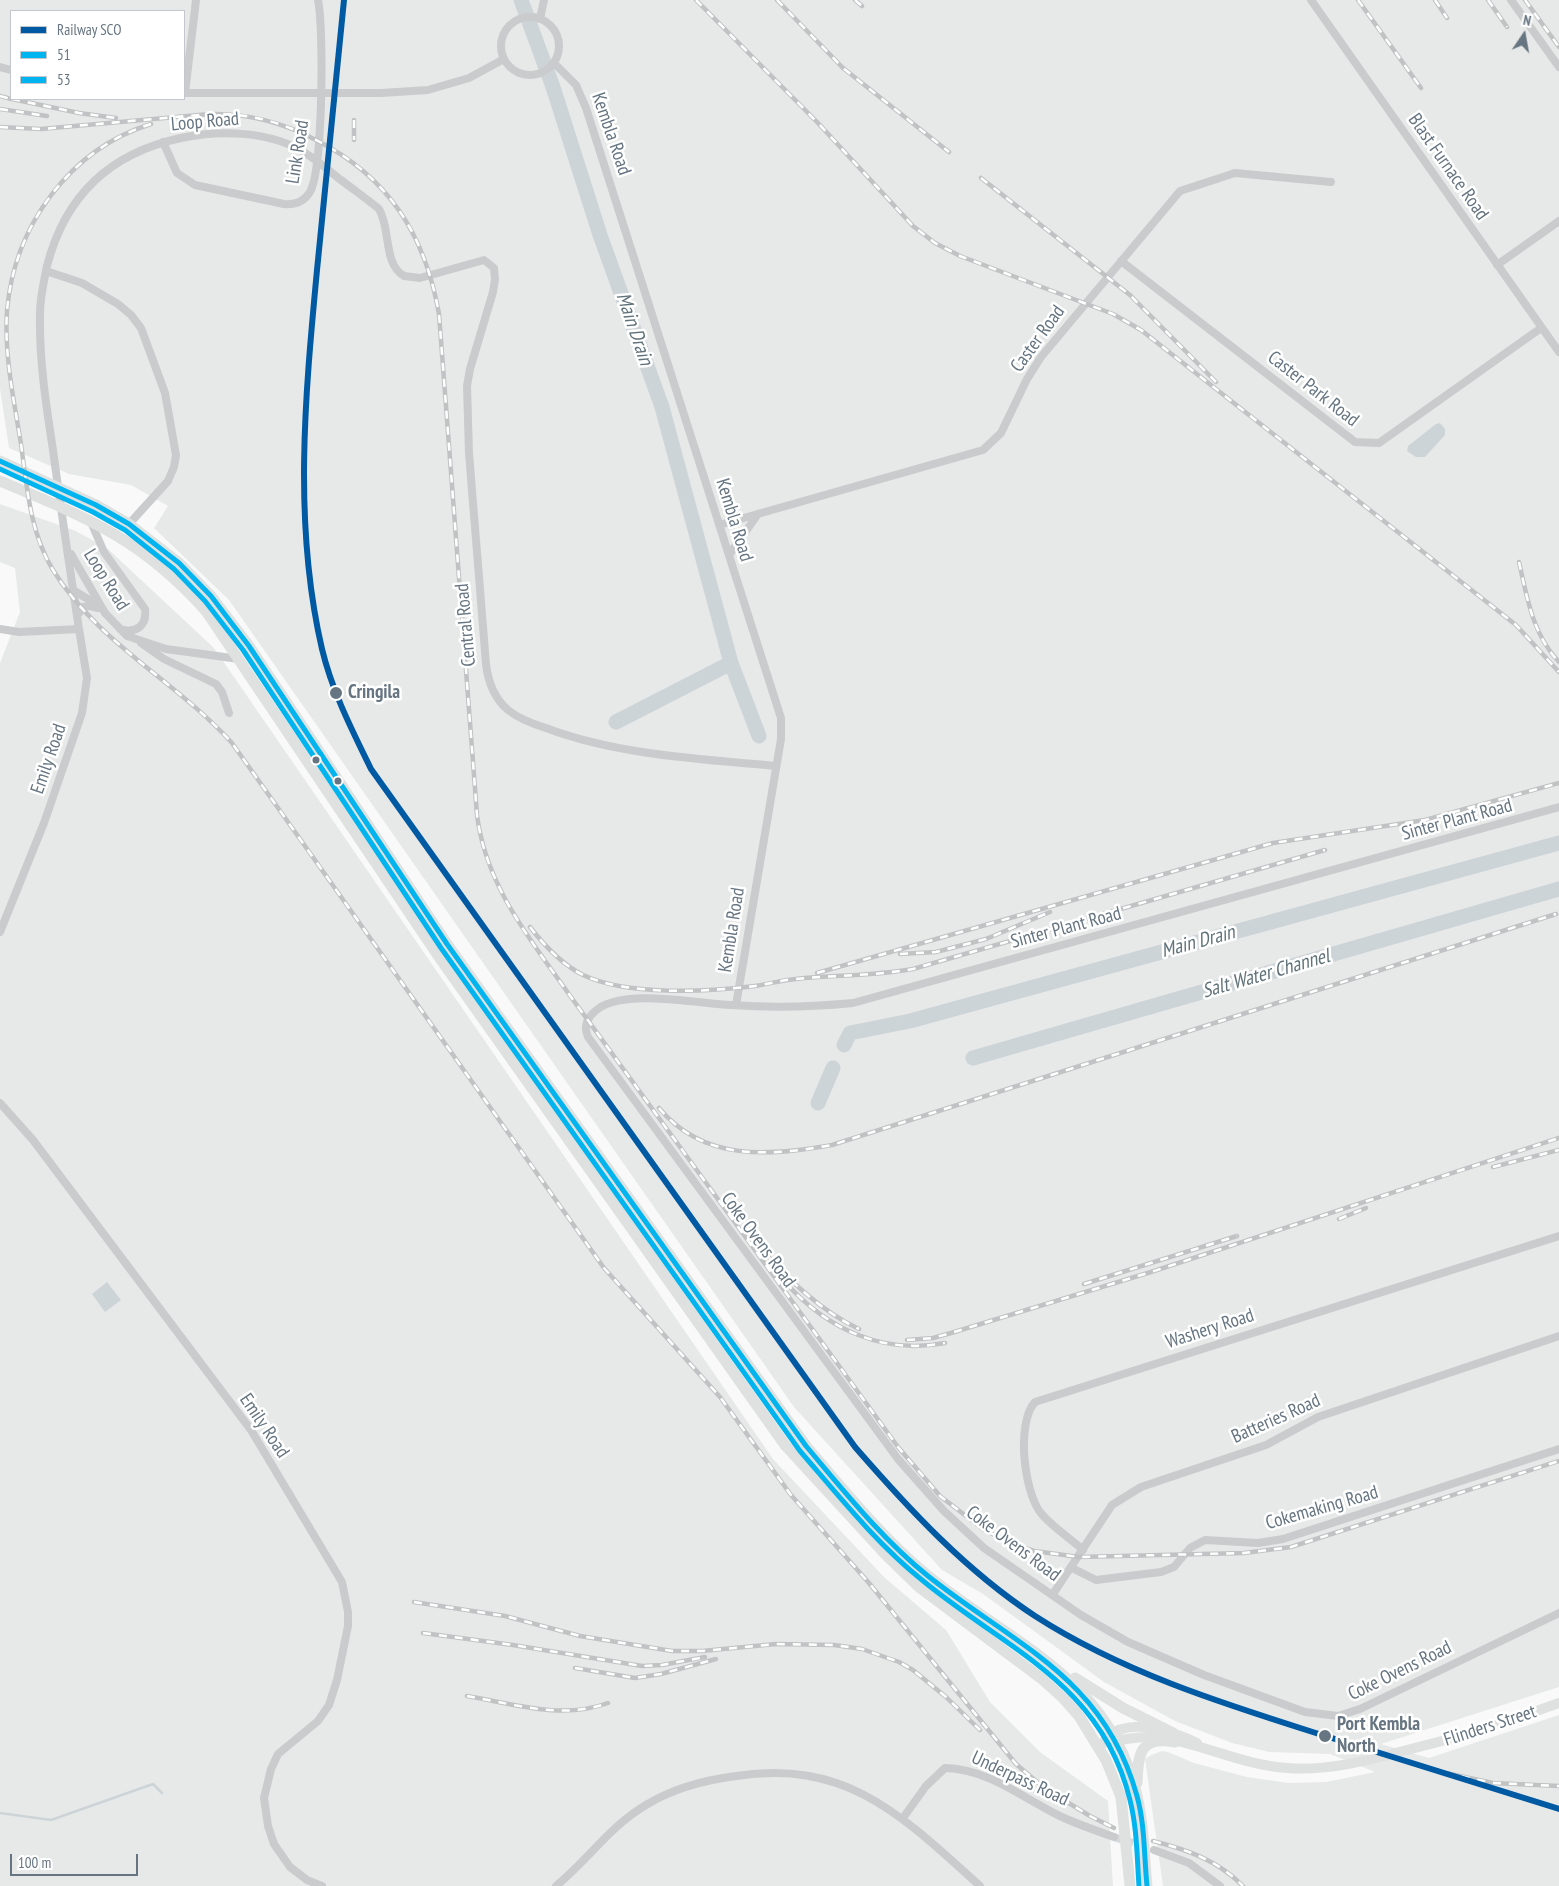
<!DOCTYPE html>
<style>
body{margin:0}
#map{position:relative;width:1559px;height:1886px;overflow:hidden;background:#f9f9f9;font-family:"PT Sans Narrow",sans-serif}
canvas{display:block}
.legend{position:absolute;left:10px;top:10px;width:175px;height:90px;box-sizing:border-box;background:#fff;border:1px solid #c2c8cd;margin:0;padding:6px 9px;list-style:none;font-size:15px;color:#667581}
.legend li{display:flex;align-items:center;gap:10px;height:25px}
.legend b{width:25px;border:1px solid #c2c8cd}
.north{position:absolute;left:1499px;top:10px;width:50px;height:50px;-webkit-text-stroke:4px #fff;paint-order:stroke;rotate:12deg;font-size:14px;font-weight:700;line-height:20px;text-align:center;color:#667581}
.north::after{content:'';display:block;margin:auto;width:18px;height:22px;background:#667581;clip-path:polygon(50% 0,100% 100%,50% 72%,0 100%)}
.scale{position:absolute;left:10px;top:1854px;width:128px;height:22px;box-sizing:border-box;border:2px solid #667581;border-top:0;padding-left:6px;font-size:15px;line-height:18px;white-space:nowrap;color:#667581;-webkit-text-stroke:4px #fff;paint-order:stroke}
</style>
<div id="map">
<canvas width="1559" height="1886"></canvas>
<ul class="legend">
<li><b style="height:6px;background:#005aa3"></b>Railway SCO</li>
<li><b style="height:6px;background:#00b5ef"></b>51</li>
<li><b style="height:6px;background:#00b5ef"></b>53</li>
</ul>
<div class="north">N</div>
<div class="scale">100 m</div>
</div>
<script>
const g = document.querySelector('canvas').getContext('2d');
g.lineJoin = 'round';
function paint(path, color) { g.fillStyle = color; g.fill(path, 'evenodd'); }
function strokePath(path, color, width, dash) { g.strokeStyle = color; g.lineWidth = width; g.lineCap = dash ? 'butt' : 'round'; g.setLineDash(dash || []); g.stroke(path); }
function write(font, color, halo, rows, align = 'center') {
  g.font = font + ' "PT Sans Narrow",sans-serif'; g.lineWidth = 5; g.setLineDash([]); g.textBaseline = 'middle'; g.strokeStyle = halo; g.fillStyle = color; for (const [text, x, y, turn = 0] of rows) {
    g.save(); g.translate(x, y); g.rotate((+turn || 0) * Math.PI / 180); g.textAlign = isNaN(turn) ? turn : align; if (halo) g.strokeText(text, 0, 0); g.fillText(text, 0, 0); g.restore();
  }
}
const built = new Path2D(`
 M0,0H1559V1687L1381,1744L1429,1758L1559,1715V1886H1163L1145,1759L1151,1755L1162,1751L1168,1752L1194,1763L1247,1777L1289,1783L1326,1782L1375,1772L1330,1754L1269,1752L1232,1743L1175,1721L1104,1682L983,1594L942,1570L794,1407L229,600L154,528L168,506L131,485L69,474L9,448L0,389ZM11,11H184V99H11Z
 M0,504L76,531L108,549L214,648L773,1459L884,1577L946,1630L990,1702L1040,1752L1108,1801L1113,1886H0V663L20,612L15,568L0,562Z`);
const water = new Path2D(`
 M1440,423L1445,429V435L1425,457H1416L1407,451L1408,446L1436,424Z
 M107,1282L121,1300L105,1312L92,1294Z`);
const stream = new Path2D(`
 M0,1813L51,1820L153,1784L162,1793`);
const river = new Path2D(`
 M521,0L553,87L600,235L662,407L731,663L759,736
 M616,722L731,663
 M844,1045L850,1033L910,1021L1559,843
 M973,1058L1559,889
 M818,1103L833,1068`);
const streetTunnel = new Path2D(`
 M1114,1837L1148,1848`);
const street = new Path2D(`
 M1311,0L1559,352
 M1511,0L1559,67
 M501 46a29 29 0 1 1 58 0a29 29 0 1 1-58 0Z
 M540,19L544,0
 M554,63L576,85L586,108L781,718V739L736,1005
 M0,67L11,70
 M184,93H381L428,90L469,78L504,59
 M185,93L196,0
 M163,142L177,173L195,185L284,204C295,205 304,202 310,192C323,169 324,28 318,0
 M1121,261L1355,442L1379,443L1541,328
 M1497,265L1559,221
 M46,271L82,283L118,304L131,315L141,328L165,393L176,455L174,467L168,481L129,524
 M90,520L104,552L145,609C147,626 136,634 120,629
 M719,525L983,450L1001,433L1027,379L1041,357L1180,191L1235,173L1331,182
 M71,554L105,613L127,636L166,649L239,659
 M729,555L758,514
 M73,590L96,604
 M77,616L83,607L90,606L98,608
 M0,629L19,632L79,629
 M141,643L164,659L216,684L222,692L229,713
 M1559,807L853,1003C812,1007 772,1008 731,1005C699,1003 643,993 613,1002C598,1006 580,1019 588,1037L898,1459L944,1511L984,1548L1081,1615L1128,1642L1204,1675L1305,1712L1338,1716L1360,1709L1559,1613
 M0,932L44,823L82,713L87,678L79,629C70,570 61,510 53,450C46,405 39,359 40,313C40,297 44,281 47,266C65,196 110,153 181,138C218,130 267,131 300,150C315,158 328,170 341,180C354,190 367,199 379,209C391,229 383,264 404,276L420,278L484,260L494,268L495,279L493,292L470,369L467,386L469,453L486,664C488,682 494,698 508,710C519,719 533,724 546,728C617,755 701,759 776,766
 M0,1103L33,1140L251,1430L342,1582L348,1612V1626L337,1680L329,1705L318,1721L278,1754L271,1769L264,1798L268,1826L274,1844L290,1867L307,1880L322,1886
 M1083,1550C1070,1538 1051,1526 1040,1512C1024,1490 1016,1423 1035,1402L1559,1236
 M1072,1568L1096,1580L1161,1572L1174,1567L1190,1548L1205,1540L1258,1543L1283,1539L1559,1449
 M1053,1594L1112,1505L1141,1487L1266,1445L1318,1417L1559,1336
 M903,1818L926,1786L945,1768C990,1769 1025,1800 1064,1818C1080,1825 1097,1831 1114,1837
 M1154,1850L1189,1863L1220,1886
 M556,1886C588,1860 610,1826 646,1805C672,1789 705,1780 736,1776C848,1759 903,1817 980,1886`);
const secondary = new Path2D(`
 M1106,1737C1132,1717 1170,1730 1197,1743
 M1097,1744C1115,1741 1135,1736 1153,1737C1198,1741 1240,1765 1287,1768C1325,1771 1362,1762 1399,1752C1454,1739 1506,1723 1559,1703`);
const primary = new Path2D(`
 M0,461L96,505L129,524L179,563L211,596L249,646L447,944L806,1446C844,1490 882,1538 927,1575C1011,1644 1110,1677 1137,1796C1144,1825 1144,1856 1147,1886
 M0,481C86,517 142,539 206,611L439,957L785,1445L886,1555L919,1587L1042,1679L1064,1699L1079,1716L1106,1760L1121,1797L1130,1886
 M1075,1678L1123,1708L1173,1733
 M1137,1783C1138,1753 1140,1736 1175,1742`);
const rail = new Path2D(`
 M696,0L818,123L913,226L935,243L960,256L1113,314L1141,330L1516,625L1559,672
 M777,0L843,68L949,152
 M855,0L862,6
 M1358,0L1421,88
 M1435,0L1447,18
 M1488,0L1507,27
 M1525,0L1559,47
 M0,96L11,99
 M12,99L79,113L116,118
 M0,109L47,116
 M354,120V140
 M151,124C70,149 14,226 7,311C4,355 14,401 21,444C27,487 30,533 53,570C98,643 176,681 232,743L604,1268L720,1397L791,1495L869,1583L1016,1764L1044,1788L1090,1816L1114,1828
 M0,127L41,129L210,114C249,113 282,122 316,140C389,177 425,235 439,314L477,815C486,887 531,940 571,997L898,1447L940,1496L983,1529L1010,1543L1034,1551L1079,1557L1244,1553L1291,1547L1559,1461
 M981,178L1130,295L1216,382
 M1519,562C1527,598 1533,635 1559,662
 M530,927C544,945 561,964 583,975C627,996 707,992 755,986C769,984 782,980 796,979C835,975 874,976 913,969L1325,850
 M900,954L936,952L986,939L1050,912
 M817,973L1273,843L1425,820L1559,783
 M659,1108C704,1162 769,1156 832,1145L1556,914
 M1493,1167L1559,1150
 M1339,1219L1366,1208
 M759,1246C785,1277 822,1312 859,1329
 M786,1283C827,1329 883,1355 945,1343
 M1084,1284L1237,1236
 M907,1340L933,1338L951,1333L1151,1272L1559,1138
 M414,1602L505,1616L580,1636L672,1651H702L776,1644L834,1645L862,1649L899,1662L913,1670L946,1697L980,1730
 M423,1633L513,1645L642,1666L662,1665L705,1657
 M575,1668L635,1678L661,1674L716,1659
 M467,1696C514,1704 562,1720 608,1703
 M1446,1773L1493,1783L1559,1786
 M1153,1841C1188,1850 1217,1860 1243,1886`);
const bus1 = new Path2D(`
 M0,461L96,505L129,524L179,563L211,596L249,646L447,944L806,1446C844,1491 882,1539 928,1576C1016,1646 1104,1677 1137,1796C1145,1825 1144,1856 1147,1886`);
const bus2 = new Path2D(`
 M0,469L93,512L125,530L174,569L205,601L243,650L441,948L800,1451C839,1496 876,1543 922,1580C1005,1649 1102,1683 1130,1800C1137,1828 1137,1857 1139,1886`);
const rail1 = new Path2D(`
 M344,0C335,90 326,180 317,270C305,397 293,524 322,649C332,691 352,730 371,769L855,1447C909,1509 965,1570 1035,1616C1122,1672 1221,1703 1319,1734C1399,1759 1479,1784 1559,1809`);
const markers = [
 [336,693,7,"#667581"],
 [316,760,4.5,"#667581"],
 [338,781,4.5,"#667581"],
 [1325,1736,7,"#667581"]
];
const streetNames = [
 ["Loop Road",205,122,-5],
 ["Kembla Road",611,134,71],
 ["Link Road",298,152,-81],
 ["Blast Furnace Road",1448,167,55],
 ["Caster Road",1038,339,-54],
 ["Caster Park Road",1313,389,38],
 ["Kembla Road",734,520,73],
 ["Loop Road",106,580,58],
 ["Central Road",466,625,-95],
 ["Emily Road",49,759,-71],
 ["Sinter Plant Road",1457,820,-15],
 ["Sinter Plant Road",1066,928,-15],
 ["Kembla Road",732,930,-81],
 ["Coke Ovens Road",758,1240,54],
 ["Washery Road",1210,1329,-18],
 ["Batteries Road",1276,1419,-24],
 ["Emily Road",264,1426,56],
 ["Cokemaking Road",1322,1508,-16],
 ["Coke Ovens Road",1013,1544,37],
 ["Coke Ovens Road",1400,1671,-26],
 ["Flinders Street",1490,1726,-18],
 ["Underpass Road",1020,1779,25]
];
const stopNames = [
 ["Cringila",348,693],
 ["Port Kembla",1337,1725],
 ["North",1337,1747]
];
const waterNames = [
 ["Main Drain",634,329,71],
 ["Main Drain",1198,942,-15],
 ["Salt Water Channel",1266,974,-16]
];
paint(built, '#e7e9e9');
paint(water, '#cdd4d7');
strokePath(stream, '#cdd4d7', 2.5);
strokePath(river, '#cdd4d7', 15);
strokePath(streetTunnel, '#d4d8db', 8, [8, 4]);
strokePath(street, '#cacbcc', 8);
strokePath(secondary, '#dfe0e0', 10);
strokePath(primary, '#dfe0e0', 11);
strokePath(rail, '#c0c2c3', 4.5);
strokePath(rail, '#fff', 2.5, [8]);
strokePath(bus1, '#00b5ef', 5);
strokePath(bus2, '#00b5ef', 5);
strokePath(rail1, '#005aa3', 6);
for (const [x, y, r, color] of markers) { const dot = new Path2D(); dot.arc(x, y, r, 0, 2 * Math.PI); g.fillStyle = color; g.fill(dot); strokePath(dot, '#fff', 2); }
write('19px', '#667581', '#fff', streetNames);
write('bold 19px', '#667581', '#fff', stopNames, 'left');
write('italic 20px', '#61737a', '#fff', waterNames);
</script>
